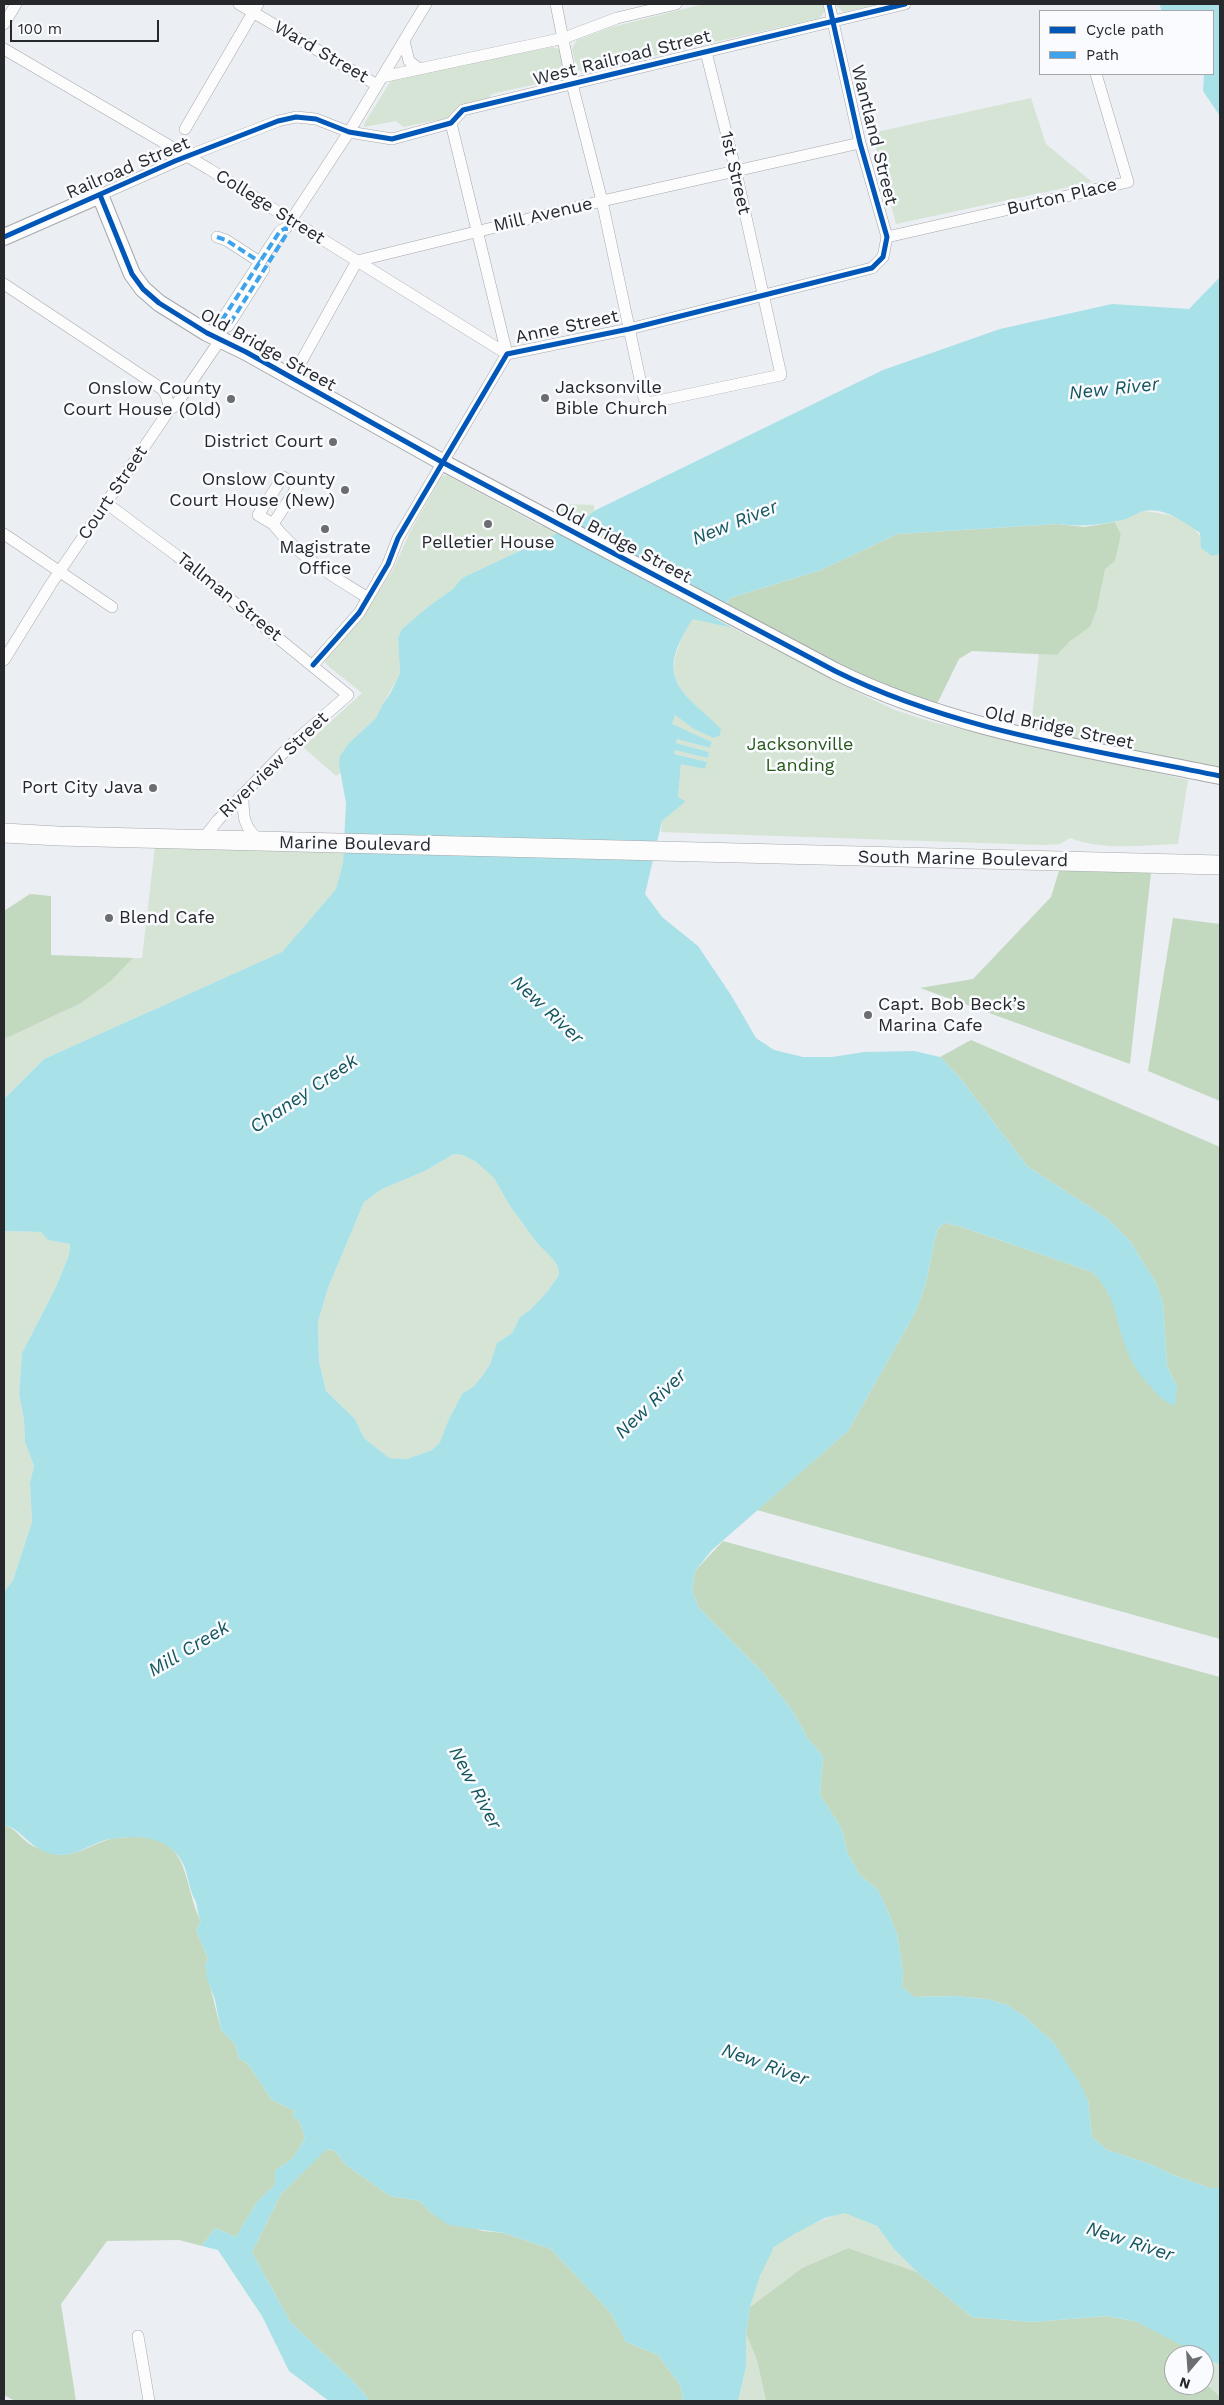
<!DOCTYPE html>
<meta charset="utf-8">
<style>
body{margin:0}
#map{position:relative;width:1224px;height:2405px;overflow:hidden;background:#ebeef2;font-family:"Work Sans",sans-serif}
canvas{display:block}
.frame{position:absolute;inset:0;border:5px solid #26282b;pointer-events:none}
.legend{position:absolute;left:1039px;top:10px;width:175px;height:65px;box-sizing:border-box;background:#f9fbfe;border:1px solid #a5a7aa;margin:0;padding:6px 9px;list-style:none;font-size:15px;color:#26282b}
.legend li{display:flex;align-items:center;gap:10px;height:25px}
.legend b{width:25px;border:1px solid #a5a7aa}
.north{position:absolute;left:1164px;top:2345px;width:50px;height:50px;box-sizing:border-box;background:#f9fbfe;border:1px solid #a5a7aa;border-radius:50%;rotate:198deg;font-size:14px;font-weight:700;line-height:20px;text-align:center;color:#26282b}
.north::after{content:'';display:block;margin:auto;width:18px;height:22px;background:#6b6d71;clip-path:polygon(50% 0,100% 100%,50% 72%,0 100%)}
.scale{position:absolute;left:10px;top:20px;width:149px;height:22px;box-sizing:border-box;border:2px solid #26282b;border-top:0;padding-left:6px;font-size:15px;line-height:18px;white-space:nowrap;color:#26282b;-webkit-text-stroke:4px #f9fbfe;paint-order:stroke}
</style>
<div id="map">
<canvas width="1224" height="2405"></canvas>
<div class="frame"></div>
<ul class="legend">
<li><b style="height:6px;background:#0057b8"></b>Cycle path</li>
<li><b style="height:6px;background:#3ea3eb"></b>Path</li>
</ul>
<div class="north">N</div>
<div class="scale">100 m</div>
</div>
<script>
const g = document.querySelector('canvas').getContext('2d');
g.lineJoin = 'round';
function paint(path, color) { g.fillStyle = color; g.fill(path, 'evenodd'); }
function strokePath(path, color, width, dash) { g.strokeStyle = color; g.lineWidth = width; g.lineCap = dash ? 'butt' : 'round'; g.setLineDash(dash || []); g.stroke(path); }
function write(font, color, halo, rows, align = 'center') {
  g.font = font + ' "Work Sans",sans-serif'; g.lineWidth = 5; g.setLineDash([]); g.textBaseline = 'middle'; g.strokeStyle = halo; g.fillStyle = color; for (const [text, x, y, turn = 0] of rows) {
    g.save(); g.translate(x, y); g.rotate((+turn || 0) * Math.PI / 180); g.textAlign = isNaN(turn) ? turn : align; if (halo) g.strokeText(text, 0, 0); g.fillText(text, 0, 0); g.restore();
  }
}
const green = new Path2D(`
 M704,4H824L825,10L820,18L584,72L577,69L572,49L577,40L612,27Z
 M835,4H879L843,12Z
 M552,47L560,49L565,73L559,79L492,94L489,98L466,104L453,117L403,127L396,121L364,127V124L392,79Z
 M1031,98L1046,144L1092,182L896,224L872,133Z
 M446,475L541,526L565,504L594,505V511L581,522L462,578L453,589L429,606L402,629L398,638L400,673L376,718L349,743L339,765L341,772L336,776L303,747L362,693L327,665L325,662L326,658L359,622L394,568L409,534L442,476Z
 M1143,511C1182,515 1194,521 1212,556L1220,554V774L1030,736L1039,654L1057,655L1069,642L1090,627L1097,609L1105,568L1115,561L1121,535L1115,522Z
 M693,618L733,628L859,693L895,710L932,722L1188,780L1178,844C1144,845 1102,851 1070,838L1060,844L1042,845L661,832L662,821L684,803L678,797L681,763L705,769L706,762L674,754L675,749L708,758L709,752L676,743L677,739L710,748L712,742L671,724L675,715C696,729 694,734 720,729C697,703 661,687 679,646C683,636 687,627 693,618Z
 M156,838L344,844L343,862L336,889L282,952L44,1059L4,1099V1039L112,980L133,958H142Z
 M454,1154L463,1155L476,1162L494,1178L510,1206L537,1243L553,1259L558,1267L559,1275L547,1292L531,1309L520,1317L512,1333L497,1343L490,1364L483,1375L474,1386L462,1394L448,1421L440,1442L432,1450L407,1459L389,1458L364,1438L355,1419L326,1391L319,1361L318,1322L328,1288L364,1202L382,1189L425,1171Z
 M4,1231L41,1232L48,1240L70,1244L69,1255L56,1287L22,1353L19,1394L24,1420L25,1442L34,1466L30,1483L32,1522L13,1580L4,1592Z
 M845,2212L877,2226L894,2249L917,2272L848,2248L802,2268L750,2307C756,2288 762,2267 773,2249C782,2235 829,2217 845,2212Z
 M746,2334L757,2360L766,2401H738L746,2367Z
 M1204,2356L1220,2365V2397C1204,2381 1204,2379 1204,2356Z`);
const forest = new Path2D(`
 M1115,522L1121,535L1115,561L1105,569L1097,609L1090,627L1069,642L1057,655L972,651L959,659L933,712L722,611L730,598L821,570L897,534L1057,524L1084,527Z
 M1062,861L1152,864L1130,1064L920,988L973,979L1051,897Z
 M30,894L51,896V955L133,958L112,980L81,1003L4,1039V911Z
 M1173,918L1220,924V1101L1148,1071Z
 M971,1040L1220,1147V1639L757,1510L848,1431L916,1311L925,1286L937,1230L944,1223L959,1226L1092,1272L1102,1282L1115,1305L1125,1344L1177,1387L1167,1366L1163,1303L1156,1283L1130,1241L1108,1219L1027,1166L961,1079L940,1057Z
 M723,1541L1220,1677V2188H1210L1173,2175L1150,2164L1107,2150L1092,2137L1088,2100L1054,2043L1024,2016L1007,2005L987,1999L955,1996L915,1997L902,1987L903,1971L897,1934L887,1909L878,1890L859,1874L847,1852L842,1829L820,1795L823,1756L808,1739L792,1710L763,1673L699,1608L692,1591L695,1571Z
 M4,1825C15,1828 19,1836 28,1843C36,1848 50,1854 60,1855C77,1855 91,1845 107,1840C116,1837 128,1837 137,1837C192,1836 183,1888 201,1921L196,1930L208,1958L205,1966L221,2030L235,2044L239,2058L248,2064L272,2100L295,2111L292,2115L300,2123L305,2138L293,2158L275,2171V2185L257,2202L236,2237L215,2228L202,2246L179,2240L107,2241L61,2304L76,2401H15L4,2395Z
 M326,2149L335,2151L346,2165L390,2196L420,2201L431,2213L483,2231L504,2233L551,2249L611,2313L626,2342L658,2355L680,2385L683,2401H370L353,2381L291,2323L252,2252L281,2194Z
 M848,2248L917,2272L972,2317L1033,2322L1106,2316L1135,2321L1193,2350L1195,2355H1174V2385H1204V2378L1207,2384L1220,2397V2401H766L757,2360L746,2334L750,2307L802,2268Z`);
const water = new Path2D(`
 M1159,4H1220V116L1203,91L1204,74H1213V11H1162Z
 M1220,277V554L1212,556L1201,548L1200,533C1184,522 1164,507 1144,511C1138,512 1132,517 1126,519C1103,525 1081,527 1057,524L897,534L821,570L730,598L716,619L733,628L693,619C687,627 683,636 678,646C661,687 697,703 721,729L720,735L714,738L694,729L675,715L672,724L712,742L710,748L677,739L676,743L709,752L708,758L675,750L674,754L707,762L705,769L681,764L678,797L685,801L684,803L662,821L645,894L662,917L698,946L731,995L756,1038L774,1050L803,1057H832L864,1052L914,1051L940,1057L961,1079L1027,1166L1108,1219L1130,1241L1156,1283L1163,1303L1167,1366L1177,1387L1175,1406C1164,1402 1159,1396 1151,1387C1139,1375 1131,1362 1125,1345C1114,1315 1117,1297 1092,1272L959,1226L944,1223L937,1230L925,1286L916,1311L848,1431L712,1550L695,1571L692,1591L699,1608L763,1673L792,1710L808,1739L823,1756L820,1795L842,1829L847,1852L859,1874L878,1890L887,1909L897,1934L903,1971L902,1987L915,1997L955,1996L987,1999L1007,2005L1024,2016L1054,2043L1078,2080L1088,2100L1092,2137L1107,2150L1150,2164L1173,2175L1210,2188H1220V2365L1135,2321L1106,2316L1033,2322L972,2317L917,2272L894,2249L877,2226L845,2213L825,2218L794,2234L774,2247L760,2276L750,2307L746,2334V2367L738,2401H683L680,2385L658,2355L626,2342L611,2313L551,2249L504,2233L449,2225L431,2213L420,2201L390,2196L346,2165L335,2151L327,2149L281,2194L252,2252L291,2323L353,2381L370,2401H329L289,2371L262,2316L218,2250L202,2246L215,2228L236,2237L257,2202L275,2185V2171L293,2158L305,2138L300,2123L292,2115L295,2111L272,2100L248,2064L239,2058L235,2044L221,2030L215,2000L207,1978L205,1966L208,1958L196,1930L201,1921C197,1914 198,1906 195,1900C189,1888 189,1880 185,1868C173,1836 139,1834 110,1839C93,1842 79,1855 60,1855C30,1853 24,1829 4,1825V1592L13,1580L32,1522L30,1483L34,1466L25,1442L24,1420L19,1394L22,1353L56,1287L69,1255L70,1244L48,1240L41,1232L4,1231V1099L44,1059L282,952L336,889L343,862L346,803L339,765L340,756L349,743L376,718L383,704L390,694L400,673L398,638L402,629L429,606L453,589L462,578L581,522L594,511L883,370L1000,329L1112,304L1189,309ZM454,1154L463,1155L476,1162L494,1178L510,1206L537,1243L553,1259L558,1267L559,1275L547,1292L531,1309L520,1317L512,1333L497,1343L490,1364L483,1375L474,1386L462,1394L448,1421L440,1442L432,1450L407,1459L389,1458L364,1438L355,1419L326,1391L319,1361L318,1322L328,1288L364,1202L382,1189L425,1171Z`);
const street = new Path2D(`
 M239,4L377,85
 M556,4L572,84L602,201L644,398L648,403L781,375L736,172L706,52
 M4,24L16,4
 M404,41L409,61L419,69
 M4,49L209,169L507,354
 M382,77L564,38L617,18L676,4
 M451,123L507,354
 M185,129L258,4
 M100,195L188,156L278,121L296,117L316,119L349,132L392,139L451,123L463,110L905,4
 M217,237L226,240L260,262
 M887,237L1128,182L1096,74
 M4,284L162,389L166,395L170,409
 M223,328L228,326L264,269
 M292,378L357,261L602,201L860,143
 M106,503L176,555L348,695L294,742L218,820L203,839
 M273,524L258,515L283,477L298,486L273,524C298,556 334,577 368,598
 M4,534L112,607
 M4,660L51,584L170,409L175,406L216,346L223,328L222,320L280,231L286,228L349,132L426,4
 M313,665L359,613L388,564L398,538L507,354L629,329L872,268L883,257L887,237L860,143L829,4
 M243,796C243,815 243,828 260,840
 M138,2336L149,2401`);
const secondary = new Path2D(`
 M4,237L100,195L132,274L143,289L159,303L207,333L246,352L442,462L835,671C955,731 1090,749 1220,776`);
const primary = new Path2D(`
 M4,833L58,836L1220,865`);
const quiet = new Path2D(`
 M217,237L226,240L260,262
 M222,320L280,231L286,228V235L229,325`);
const cycleway = new Path2D(`
 M100,195L132,274L143,289L159,303L207,333L246,352L442,462L835,671C955,731 1090,749 1220,776
 M4,237L175,161L278,121L296,117L316,119L349,132L392,139L451,123L463,110L905,4
 M313,665L359,613L388,564L398,538L507,354L629,329L872,268L883,257L887,237L860,143L829,4`);
const markers = [
 [545,398,5,"#6b6d71"],
 [231,399,5,"#6b6d71"],
 [333,442,5,"#6b6d71"],
 [345,490,5,"#6b6d71"],
 [488,524,5,"#6b6d71"],
 [325,529,5,"#6b6d71"],
 [153,788,5,"#6b6d71"],
 [109,918,5,"#6b6d71"],
 [868,1015,5,"#6b6d71"]
];
const streetNames = [
 ["Ward Street",321,52,30],
 ["West Railroad Street",622,58,-14],
 ["Wantland Street",874,135,76],
 ["Railroad Street",128,168,-23],
 ["1st Street",735,173,77],
 ["Burton Place",1062,197,-13],
 ["College Street",270,207,32],
 ["Mill Avenue",543,215,-13],
 ["Anne Street",567,327,-12],
 ["Old Bridge Street",268,350,29],
 ["Court Street",113,493,-56],
 ["Old Bridge Street",623,543,28],
 ["Tallman Street",229,597,39],
 ["Old Bridge Street",1059,728,12],
 ["Riverview Street",274,765,-44],
 ["Marine Boulevard",355,844,1],
 ["South Marine Boulevard",963,859,1]
];
const poiNames = [
 ["Jacksonville",555,388,"left"],
 ["Bible Church",555,409,"left"],
 ["Onslow County",221,389],
 ["Court House (Old)",221,410],
 ["District Court",323,442],
 ["Onslow County",335,480],
 ["Court House (New)",335,501],
 ["Pelletier House",488,543,"center"],
 ["Magistrate",325,548,"center"],
 ["Office",325,569,"center"],
 ["Port City Java",143,788],
 ["Blend Cafe",119,918,"left"],
 ["Capt. Bob Beck’s",878,1005,"left"],
 ["Marina Cafe",878,1026,"left"]
];
const parkNames = [
 ["Jacksonville",800,745],
 ["Landing",800,766]
];
const waterNames = [
 ["New River",1114,389,-6],
 ["New River",735,523,-22],
 ["New River",547,1010,43],
 ["Chaney Creek",304,1094,-34],
 ["New River",651,1404,-44],
 ["Mill Creek",189,1649,-31],
 ["New River",475,1788,62],
 ["New River",765,2065,20],
 ["New River",1130,2242,18]
];
paint(green, '#d6e4d5');
paint(forest, '#c2d9c0');
paint(water, '#a9e1e9');
strokePath(street, '#a6a8ab', 12);
strokePath(secondary, '#a6a8ab', 18);
strokePath(primary, '#a6a8ab', 20);
strokePath(street, '#fcfcfd', 11);
strokePath(secondary, '#fcfcfd', 16);
strokePath(primary, '#fcfcfd', 19);
strokePath(quiet, '#3ea3eb', 4, [8, 4]);
strokePath(cycleway, '#0057b8', 5);
for (const [x, y, r, color] of markers) { const dot = new Path2D(); dot.arc(x, y, r, 0, 2 * Math.PI); g.fillStyle = color; g.fill(dot); strokePath(dot, '#f9fbfe', 2); }
write('18px', '#26282b', '#f9fbfe', streetNames);
write('18px', '#26282b', '#f9fbfe', poiNames, 'right');
write('18px', '#285819', '#f9fbfe', parkNames);
write('italic 19px', '#13565d', '#f9fbfe', waterNames);
</script>
